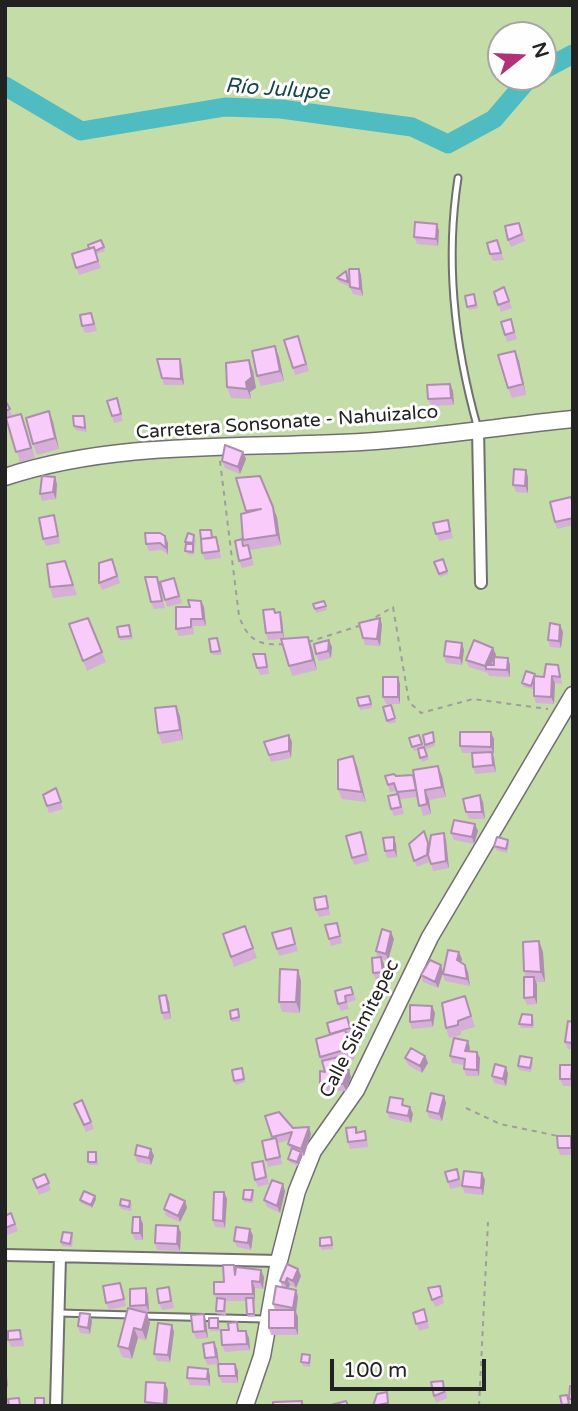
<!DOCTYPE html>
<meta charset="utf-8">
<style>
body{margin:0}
#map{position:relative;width:578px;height:1411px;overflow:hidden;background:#f3f0f3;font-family:"Varela Round",sans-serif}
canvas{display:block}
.frame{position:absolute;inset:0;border:7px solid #232223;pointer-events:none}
.north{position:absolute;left:487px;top:21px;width:70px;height:70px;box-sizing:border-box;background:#fffeff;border:2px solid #a7a6a7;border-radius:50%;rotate:72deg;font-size:19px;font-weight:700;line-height:28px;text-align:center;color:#232223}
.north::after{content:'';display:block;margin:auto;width:24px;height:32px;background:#b3317b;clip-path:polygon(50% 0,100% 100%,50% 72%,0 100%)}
.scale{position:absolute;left:330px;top:1359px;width:156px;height:32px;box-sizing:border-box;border:4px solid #232223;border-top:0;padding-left:9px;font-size:21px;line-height:24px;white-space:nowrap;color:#232223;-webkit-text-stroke:5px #fffeff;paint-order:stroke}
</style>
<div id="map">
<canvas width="578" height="1411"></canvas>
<div class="frame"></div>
<div class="north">N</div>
<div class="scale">100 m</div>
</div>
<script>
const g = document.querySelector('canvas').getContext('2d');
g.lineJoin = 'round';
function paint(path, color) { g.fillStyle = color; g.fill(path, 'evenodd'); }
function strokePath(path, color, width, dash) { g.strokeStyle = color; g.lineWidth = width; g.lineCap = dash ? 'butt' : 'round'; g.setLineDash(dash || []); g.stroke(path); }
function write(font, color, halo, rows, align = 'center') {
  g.font = font + ' "Varela Round",sans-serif'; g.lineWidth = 6; g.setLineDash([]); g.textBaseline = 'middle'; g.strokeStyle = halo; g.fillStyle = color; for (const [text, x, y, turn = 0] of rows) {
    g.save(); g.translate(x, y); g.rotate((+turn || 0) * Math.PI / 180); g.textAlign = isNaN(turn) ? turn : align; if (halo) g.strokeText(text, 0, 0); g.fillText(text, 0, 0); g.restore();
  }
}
const green = new Path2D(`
 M5,5H573V1406H5ZM501,35H543V77H501Z`);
const river = new Path2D(`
 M543,70L573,54
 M5,86L81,131L225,107L281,109L412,127L448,144L494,119L530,77`);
const path = new Path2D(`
 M220,461L239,616C248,641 260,646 285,644
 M367,622L393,607L409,702L421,713L473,699L548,709
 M308,642L359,626
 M466,1108L500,1124L558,1136
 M479,1406L488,1222`);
const lane = new Path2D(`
 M458,178C445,262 455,348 478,429
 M59,1313L132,1315
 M142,1316L265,1319`);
const street = new Path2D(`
 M478,429L481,583
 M5,1255L279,1261
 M56,1406L60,1256`);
const secondary = new Path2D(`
 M5,477C111,442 229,448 339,443C417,440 495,427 573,419
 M245,1406L262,1356L279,1261L297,1191L313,1151L356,1090L430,937L573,695`);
const wall = new Path2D(`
 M519,223L525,241L511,247L508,240Z
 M437,224L439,231L438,246L417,244L414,237Z
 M497,240L504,260L493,261L490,254Z
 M104,247L105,251L96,254L101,268L79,275L72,254Z
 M359,269L361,275L363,296L353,294L350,287Z
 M347,274L349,286L339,282L337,278Z
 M504,287L512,308L501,312L494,292Z
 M474,294L478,308L469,310L465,296Z
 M94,320L97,331L85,333L82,326Z
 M501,322L513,326L517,339L507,342Z
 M298,336L309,371L295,375L293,368Z
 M275,346L279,357L284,381L261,386L257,376Z
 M515,351L519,361L526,395L512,398L508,388Z
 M249,360L253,371L256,388L250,392L251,399L231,398L227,387Z
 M182,366L184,385H164L162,378Z
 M450,384L453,391L454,405L431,406L428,399Z
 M117,398L123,421L114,423L107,401Z
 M5,400L12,415L9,417L25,424L35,458L20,462L7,418L5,419Z
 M49,411L53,422L59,449L37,455L33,444Z
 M85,420L87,432L76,430L74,426Z
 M243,452L246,459L240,474L225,468L222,461Z
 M528,477V493L516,492L513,485Z
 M236,478L277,517L281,545L250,550L254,565L242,568L239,561L245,545L243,540L246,513Z
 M57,484L56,499L42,501L40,494Z
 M571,497L573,501V525L557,529L555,522Z
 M56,522L60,543L46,546L43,539Z
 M433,523L450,526L453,538L439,541Z
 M211,530L213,538L218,544L221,558L205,560L202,553Z
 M165,536L168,543V555L162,550L149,551L146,544Z
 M196,539L194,555L187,554L185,542Z
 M443,559L448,574L440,577L434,562Z
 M65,561L77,595L53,598L50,587Z
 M115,566L120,583L102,590L99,583Z
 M174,578L182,603L167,607L165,600Z
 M159,584L165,608L154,609L151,602Z
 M201,601L204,607L206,626H193L194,634L179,636L176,629L190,607Z
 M324,601L327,610L316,613L315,609Z
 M274,609L276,613L280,612L282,619L284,639L312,648L317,670L292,676L281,639L268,640L266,633Z
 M380,618L382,625L380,646L365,645L363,638Z
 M69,624L102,652L106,662L87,671Z
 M129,625L133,639L120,640L119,637Z
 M560,625L563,632L561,648L550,647L548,640Z
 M217,638L222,655H213L211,652Z
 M329,640L332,647L331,658L319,661L316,654Z
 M493,648L496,655L495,657L508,658L510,665V677L489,676L488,673L469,667L466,660Z
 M464,650L462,665L446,663L444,656Z
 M253,654L267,661L269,674L260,675Z
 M560,672L562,684L555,683L554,704L536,703L534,696V684L533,689L524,687L522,683L535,674V676L544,677Z
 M398,677L400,684V704H386L383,697Z
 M371,700L372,708L360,710L359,706Z
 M391,705L396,722L389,724L383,707Z
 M180,716L183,740L162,744L158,733Z
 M289,735L292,742L291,758L271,762L264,742Z
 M419,735L429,759L422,762L418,750L414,751L409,738Z
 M423,735H434L435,746L426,749Z
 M494,739V754H492L494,758L496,772L475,774L473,767L472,753H462L460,746Z
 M357,766L366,802L342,799L338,789Z
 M396,776H442L446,797L429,800L431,814L423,816L418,797L400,799L404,814L394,816L391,809L397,794L396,791L390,792L388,785Z
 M56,788L63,809L49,813L43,795Z
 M483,802L485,819H469L466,812Z
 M478,831L474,844L454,840L451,833Z
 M364,839L369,861L354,865L352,858Z
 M446,840L449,868L433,871L430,859L429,862L417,867L409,844L429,846Z
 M508,840L509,844L507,853L496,850L494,846Z
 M396,844L397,857L387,858L385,851Z
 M328,902L330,915L319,917L316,910Z
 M337,923L342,943L331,946L329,939Z
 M245,926L257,958L234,967L223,934Z
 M291,928L298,951L279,956L272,933Z
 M394,939L388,961L382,959L384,964L386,979L376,980L373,973L378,958L376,951Z
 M539,941L543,952L545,982H536L537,1004L527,1005L524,998L526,977L524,971Z
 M462,959L461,962L468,972L470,986L445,981L443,974L438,988L423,982L421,975L443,971Z
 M298,970L301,981L300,1013L282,1012L279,1002Z
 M351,987L356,1000L347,1003L349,1009L341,1011L338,1004Z
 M465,996L475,1027L461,1031V1035L449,1038L446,1028Z
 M169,1002L171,1019L164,1020L162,1013Z
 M432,1006L435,1013L433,1027L412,1029L410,1022Z
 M238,1009L240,1021L232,1022L231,1019Z
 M347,1017L353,1035L348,1036L355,1059L340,1063L342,1071L351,1077L346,1091H322L320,1084L325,1072L320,1057L330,1034Z
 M534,1019V1028H521L519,1024Z
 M573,1022V1050L568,1049L565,1042Z
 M470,1048L469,1051L480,1058L479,1076H466L464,1069V1065L452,1063L450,1056Z
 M425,1056L428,1063L422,1073L408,1065L405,1058Z
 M533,1062L531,1072L519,1070L518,1066Z
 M572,1065L573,1068V1086H563L560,1079Z
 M506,1067L508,1074L506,1086L494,1083L492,1076Z
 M242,1068L245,1082L236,1085L234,1081Z
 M444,1096L446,1103L442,1121L429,1118L427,1111Z
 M74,1104L91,1122L94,1129L86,1132Z
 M405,1106L413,1114L411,1123L389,1118L387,1112Z
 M356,1127L358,1132L365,1131L367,1138L368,1147L350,1149L348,1142Z
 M293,1128L311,1134L304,1156L302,1155L298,1166L289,1162L288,1159L291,1151L288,1144L289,1140L278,1143L282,1164L268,1167L266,1160L272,1137Z
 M571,1136L573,1141V1155H560L558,1148Z
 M96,1152L97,1155L98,1165H89L88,1162Z
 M135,1155L154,1156L151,1165L137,1162Z
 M263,1161L269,1184L258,1187L255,1180Z
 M457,1169L462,1186L450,1189L448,1182Z
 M45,1174L51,1190L39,1195L33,1179Z
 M485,1180L483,1195L465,1193L462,1186Z
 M283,1184L285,1191L280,1213L267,1207L264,1200Z
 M253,1190L254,1194L253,1203L244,1202L243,1199Z
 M224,1192L227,1199L225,1228L215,1227L213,1220Z
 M96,1199L92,1208L81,1203L80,1200Z
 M130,1201L132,1205L131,1211L121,1209L120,1205Z
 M185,1201L187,1208L180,1222L166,1216L164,1209Z
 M11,1213L18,1231L5,1236V1216Z
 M140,1217L143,1224V1240H135L132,1233Z
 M178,1226L181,1233L180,1251L157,1250L155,1243Z
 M250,1229L253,1236L251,1250L237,1247L234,1241Z
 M72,1233L73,1237L72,1247L62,1246L61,1242Z
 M332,1241L333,1249L322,1250L320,1246Z
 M287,1264L301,1276L296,1288L290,1285L288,1288L296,1290L298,1297L296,1312L298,1317V1335H271L269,1328L275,1310L273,1304L282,1287L280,1281Z
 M234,1265L236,1269L264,1277L263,1289L255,1288V1317H248L247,1314L246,1301H226V1315L217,1314L216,1311L217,1301L214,1294L224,1282Z
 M120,1283L126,1306L109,1310L106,1303Z
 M440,1286L444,1303L435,1307L428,1288Z
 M171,1294L174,1308L162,1310L159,1303Z
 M148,1295L149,1312H143L150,1323L146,1340L138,1338L132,1359L122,1357L118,1346L132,1309L130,1306Z
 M413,1313L426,1316L429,1328L419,1331Z
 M204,1314L206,1321L208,1338L196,1339L193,1332Z
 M92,1321L90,1334L80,1333L78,1326Z
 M219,1322L220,1331H210L209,1328Z
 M172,1325L174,1332L170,1362L157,1361L154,1354Z
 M239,1329L240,1331H246L249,1338L250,1350L225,1352L222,1345Z
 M23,1337L24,1346L11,1347L8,1340Z
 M217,1349L219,1364L207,1365L205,1358Z
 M311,1358L310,1367L303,1366L301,1362Z
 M235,1364L238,1371V1383H222L219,1376Z
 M208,1369L210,1376V1386L190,1385L187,1378Z
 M165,1383L168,1390L167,1405L192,1406H146L145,1402Z
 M446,1388L447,1398L436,1403L434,1396Z`);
const shadedWall = new Path2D(`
 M437,224L439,231L438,246L436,239Z
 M359,269L361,275L363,296L360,289Z
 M275,346L279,357L284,381L280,371Z
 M515,351L519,361L526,395L523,384Z
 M180,359L182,366L184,385L181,379Z
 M249,360L253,371L256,388L250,392L251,399L247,389L246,382Z
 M450,384L453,391L454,405L451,398Z
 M49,411L53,422L59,449L55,438Z
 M243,452L246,459L240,474L238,467Z
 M526,470L528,477V493L525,486Z
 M55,477L57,484L56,499L53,492Z
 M273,507L277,517L281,545L277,535Z
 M165,536L168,543V555L166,548Z
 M201,601L204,607L206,626L203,619Z
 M280,612L282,619L284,639L282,632Z
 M380,618L382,625L380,646L377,639Z
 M560,625L563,632L561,648L559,641Z
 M308,637L312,648L317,670L313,660Z
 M329,640L332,647L331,658L328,651Z
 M462,643L464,650L462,665L460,658Z
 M493,648L496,655L489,669H486L485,666Z
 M508,658L510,665V677L507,670Z
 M552,676L555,683L554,704L551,697Z
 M398,677L400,684V704L398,697Z
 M176,706L180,716L183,740L180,730Z
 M491,732L494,739V754L491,747Z
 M289,735L292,742L291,758L289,751Z
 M492,752L494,758L496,772L493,765Z
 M353,756L357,766L366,802L362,792Z
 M438,766L442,776L446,797L442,787Z
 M425,790L429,800L431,814L427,804Z
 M480,795L483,802L485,819L482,812Z
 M475,824L478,831L474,844L472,837Z
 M444,833L446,840L449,868L446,861Z
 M394,837L396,844L397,857L394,850Z
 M391,932L394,939L388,961L386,954Z
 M539,941L543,952L545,982L541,972Z
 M459,952L462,959L460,967L457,960Z
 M381,957L384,964L386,979L383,972Z
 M441,965L443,972L438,988L435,982Z
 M465,965L468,972L470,986L467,979Z
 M298,970L301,981L300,1013L296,1002Z
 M534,977L537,984V1004L534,997Z
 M166,995L169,1002L171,1019L169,1012Z
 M432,1006L435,1013L433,1027L431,1020Z
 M468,1041L470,1048L468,1058L465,1051Z
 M477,1052L480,1058L479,1076L477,1070Z
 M425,1056L428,1063L422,1073L420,1066Z
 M506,1067L508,1074L506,1086L503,1079Z
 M349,1070L351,1077L346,1091L343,1084Z
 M444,1096L446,1103L442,1121L439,1114Z
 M410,1107L413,1114L411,1123L408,1116Z
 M309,1127L311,1134L304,1156L301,1149Z
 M151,1149L154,1156L151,1165L149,1158Z
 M301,1152L302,1155L298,1166L297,1162Z
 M482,1173L485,1180L483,1195L481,1188Z
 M283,1184L285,1191L280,1213L277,1206Z
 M224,1192L227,1199L225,1228L223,1221Z
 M95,1196L96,1199L92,1208L91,1205Z
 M185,1201L187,1208L180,1222L178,1216Z
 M140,1217L143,1224V1240L140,1233Z
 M178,1226L181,1233L180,1251L177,1244Z
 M250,1229L253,1236L251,1250L248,1243Z
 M298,1269L301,1276L296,1288L293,1281Z
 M261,1270L264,1277L263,1289L260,1282Z
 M287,1278L290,1285L287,1290L285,1283Z
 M252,1281L255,1288V1301L253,1294Z
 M146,1288L148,1295L149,1312L146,1305Z
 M296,1290L298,1297L296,1312L298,1317V1335L295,1328V1314L293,1308Z
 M147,1313L150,1323L146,1340L142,1330Z
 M90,1314L92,1321L90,1334L88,1328Z
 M204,1314L206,1321L208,1338L205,1331Z
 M172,1325L174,1332L170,1362L168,1355Z
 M134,1328L138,1338L132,1359L129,1349Z
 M246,1331L249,1338L250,1350L247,1344Z
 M214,1342L217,1349L219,1364L216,1357Z
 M5,1360L6,1362L8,1388L5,1381Z
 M235,1364L238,1371V1383L236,1376Z
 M208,1369L210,1376V1386L207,1379Z
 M165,1383L168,1390L167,1406H165L164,1404Z`);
const building = new Path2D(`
 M415,222L437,224L436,239L414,237Z
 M519,223L522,234L508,240L505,226Z
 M101,240L104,247L95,251L94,247L89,249L88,245Z
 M497,240L501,253L490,254L487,243Z
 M94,247L98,261L76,268L72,254Z
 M349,269H359L360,289L350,287Z
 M346,271L348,282L337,278Z
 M504,287L509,301L498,305L494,292Z
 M474,294L476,305L467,307L465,296Z
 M91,313L94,324L82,326L80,315Z
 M511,319L514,332L505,335L501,322Z
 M298,336L306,364L293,368L284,340Z
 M275,346L280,371L257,376L252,351Z
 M515,351L523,384L508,388L498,355Z
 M157,359H180L181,379L162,378Z
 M249,360L252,377L246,382L247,389L227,387L226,363Z
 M450,384L451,398L428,399L427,385Z
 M117,398L121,414L112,416L107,401Z
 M5,400L10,409L5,411Z
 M49,411L55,438L33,444L26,418Z
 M21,414L31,448L16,452L6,418Z
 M73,416H84L85,428L74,426Z
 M225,445L243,452L238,467L222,461Z
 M514,469L526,470L525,486L513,485Z
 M42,476L55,477L53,492L40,494Z
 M260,476L273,507L277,535L243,540L241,514L261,509L246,511L236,478Z
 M571,497L573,504V518L555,522L550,502Z
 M54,515L58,536L43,539L39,518Z
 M448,520L450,531L436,534L433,523Z
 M200,530H211L212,538L201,539Z
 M145,533H160L165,536L166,548L160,543L146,544Z
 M188,533L194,535L193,543L185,542Z
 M216,537L219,551L202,553L201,539Z
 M242,539L243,546L248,545L251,558L239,561L235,541Z
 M186,544H193V552L185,551Z
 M112,559L117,576L99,583V563Z
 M443,559L447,571L439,574L434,562Z
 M65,561L73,585L50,587L47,564Z
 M145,577H157L162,601L151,602Z
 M174,578L179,596L165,600L160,582Z
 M188,600L201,601L203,619H191V627L176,629V607H190Z
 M324,601L326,606L315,609L313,604Z
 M274,609L275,613L280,612L282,632L266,633L263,610Z
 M88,618L102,652L83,661L69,624Z
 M380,618L377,639L363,638L359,623Z
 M550,623L560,625L559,641L548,640Z
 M129,625L131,636L119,637L117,627Z
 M308,637L313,660L289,666L281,639Z
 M217,638L220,651L211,652L209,639Z
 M329,640L328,651L316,654L314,644Z
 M474,640L493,648L485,666L466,660Z
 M446,641L462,643L460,658L444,656Z
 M253,654H265L267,667L257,668Z
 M494,657L508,658L507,670L486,669V665H494Z
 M546,664L558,665L560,677L552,676L551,697L534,696V676L544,677Z
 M526,671L535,674L531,686L522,683Z
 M383,677H398V697H383Z
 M369,696L371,704L359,706L357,698Z
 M391,705L395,718L387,721L383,707Z
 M176,706L180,730L158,733L155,708Z
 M433,732L434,742L425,745L423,735Z
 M460,732H491V747L460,746Z
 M289,735V751L269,755L264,742Z
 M419,735L422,744L412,747L409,738Z
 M424,747L427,756L420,758L418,749Z
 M492,752L493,765L473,767L472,753Z
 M353,756L362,792L338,789V760Z
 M438,766L442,787L425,790L427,804L419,806L413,770Z
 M394,774L396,776L413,775L416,790L397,792L394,783L388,785L385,776Z
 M56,788L61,802L47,806L43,795Z
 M398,794L401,807L391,809L388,796Z
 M480,795L482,812H466L463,799Z
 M454,820L475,824L472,837L451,833Z
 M424,831L428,843L427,855L414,861L409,844Z
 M361,832L366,854L352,858L346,836Z
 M444,833L446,861L431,864L428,855L431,835Z
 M394,837V850L385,851L383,838Z
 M497,837L508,840L506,849L494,846Z
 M326,896L328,908L316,910L314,898Z
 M337,923L340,936L329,939L325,925Z
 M245,926L253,948L231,957L223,934Z
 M291,928L295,944L277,949L272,933Z
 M382,929L391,932L386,954L376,951Z
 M539,941L541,972L524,971L523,942Z
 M448,950L459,952L457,960L465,965L467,979L443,974Z
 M381,957L383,972L373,973L372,958Z
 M430,960L441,965L435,982L421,975Z
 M280,969L298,970L296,1002H279Z
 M524,977H534V997L524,998Z
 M351,987L353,994L345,996L346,1002L338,1004L335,991Z
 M166,995L169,1012L162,1013L159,996Z
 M465,996L471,1016L458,1021V1025L446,1028L442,1003Z
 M410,1005L432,1006L431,1020L410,1022Z
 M238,1009L239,1017L231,1019L230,1011Z
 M522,1014L532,1015V1025L519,1024Z
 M347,1017L350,1028L330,1034L327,1023Z
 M568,1021L573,1022V1043L565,1042Z
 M345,1030L351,1048L320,1057L316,1039Z
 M454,1038L468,1041L465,1051L477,1052V1070L464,1069L465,1059L450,1056Z
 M411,1048L425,1056L420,1066L405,1058Z
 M520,1056L532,1058L530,1068L518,1066Z
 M338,1057L340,1068L329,1071L349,1070L343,1084H320V1071L325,1072L322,1061Z
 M495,1064L506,1067L503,1079L492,1076Z
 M560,1065H572L571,1079H560Z
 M242,1068L244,1079L234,1081L232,1070Z
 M431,1093L444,1096L439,1114L427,1111Z
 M390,1097L403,1099L402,1105L410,1107L408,1116L387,1112Z
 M82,1100L91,1122L84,1125L74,1104Z
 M279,1112L293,1128L309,1127L301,1149L288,1144L292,1132L272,1137L265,1116Z
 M356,1127V1133L365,1131L366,1140L348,1142L346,1128Z
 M557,1136H571V1148H558Z
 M276,1138L280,1157L266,1160L262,1141Z
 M137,1145L151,1149L149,1158L135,1155Z
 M292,1148L301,1152L297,1162L288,1159Z
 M88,1152H96V1162H88Z
 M263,1161L266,1177L255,1180L252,1163Z
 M457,1169L459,1179L448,1182L445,1172Z
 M464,1171L482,1173L481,1188L462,1186Z
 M45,1174L49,1183L37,1188L33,1179Z
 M272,1180L283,1184L277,1206L264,1200Z
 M244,1190H253L251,1200L243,1199Z
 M84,1191L95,1196L91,1205L80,1200Z
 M214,1192H224L223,1221L213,1220Z
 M170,1194L185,1201L178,1216L164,1209Z
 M121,1199L130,1201L129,1207L120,1205Z
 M11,1213L15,1224L5,1228V1216Z
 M133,1217H140V1233H132Z
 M156,1225L178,1226L177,1244L155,1243Z
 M236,1227L250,1229L248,1243L234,1241Z
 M63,1232L72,1233L70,1244L61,1242Z
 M331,1237L332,1245L320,1246V1238Z
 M287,1264L298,1269L293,1281L287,1278L285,1283L280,1281Z
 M223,1265H234L235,1275L236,1267L261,1270L260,1282L252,1281L253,1294H214V1282H224Z
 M120,1283L124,1299L106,1303L103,1286Z
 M276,1286L296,1290L293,1308L273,1304Z
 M440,1286L442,1296L432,1300L428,1288Z
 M169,1287L171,1301L159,1303L157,1289Z
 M146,1288V1305L130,1306V1289Z
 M217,1298L225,1299L224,1311H216Z
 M246,1298H253L254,1314H247Z
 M128,1308L147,1313L142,1330L134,1328L129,1349L118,1346Z
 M424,1309L427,1321L416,1324L413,1313Z
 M269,1310H295V1328H269Z
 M80,1313L90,1314L88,1328L78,1326Z
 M204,1314L205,1331L193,1332L191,1315Z
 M209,1318H218V1328H209Z
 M237,1322L238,1331H246L247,1344L222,1345L221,1330H229L228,1323Z
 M158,1323L172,1325L168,1355L154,1354Z
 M20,1330L21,1339L8,1340V1331Z
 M214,1342L216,1357L205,1358L203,1344Z
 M302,1354L310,1355L309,1363L301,1362Z
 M218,1364H235L236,1376H219Z
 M188,1367L208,1369L207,1379L187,1378Z
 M443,1381L444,1392L434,1396L431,1382Z
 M146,1382L165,1383L164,1404L145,1402Z
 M570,1386H573V1399H569Z
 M387,1392L388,1403L373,1406L377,1394Z
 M567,1395L569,1404L562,1405L560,1396Z
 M19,1398L20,1406H9L8,1399Z
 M35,1398H44V1406H35Z
 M302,1401V1406H273V1402Z
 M346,1401L348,1406H331V1405Z`);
const streetNames = [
 ["Carretera Sonsonate - Nahuizalco",287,423,-4],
 ["Calle Sisimitepec",360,1029,-63]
];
const waterNames = [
 ["Río Julupe",277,90,4]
];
paint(green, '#c4dca7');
strokePath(river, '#4ebcc1', 19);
strokePath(lane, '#726f72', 9);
strokePath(street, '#726f72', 14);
strokePath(secondary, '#726f72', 19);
strokePath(path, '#9f9d9f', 2, [5, 5]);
strokePath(lane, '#fff', 5);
strokePath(street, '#fff', 10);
strokePath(secondary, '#fff', 16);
paint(wall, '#d5afd7');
paint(shadedWall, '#ae8eaf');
paint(building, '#f8cbfa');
strokePath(building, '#ae8eaf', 2);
write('19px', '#232223', '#fffeff', streetNames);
write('italic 21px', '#144648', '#fffeff', waterNames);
</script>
